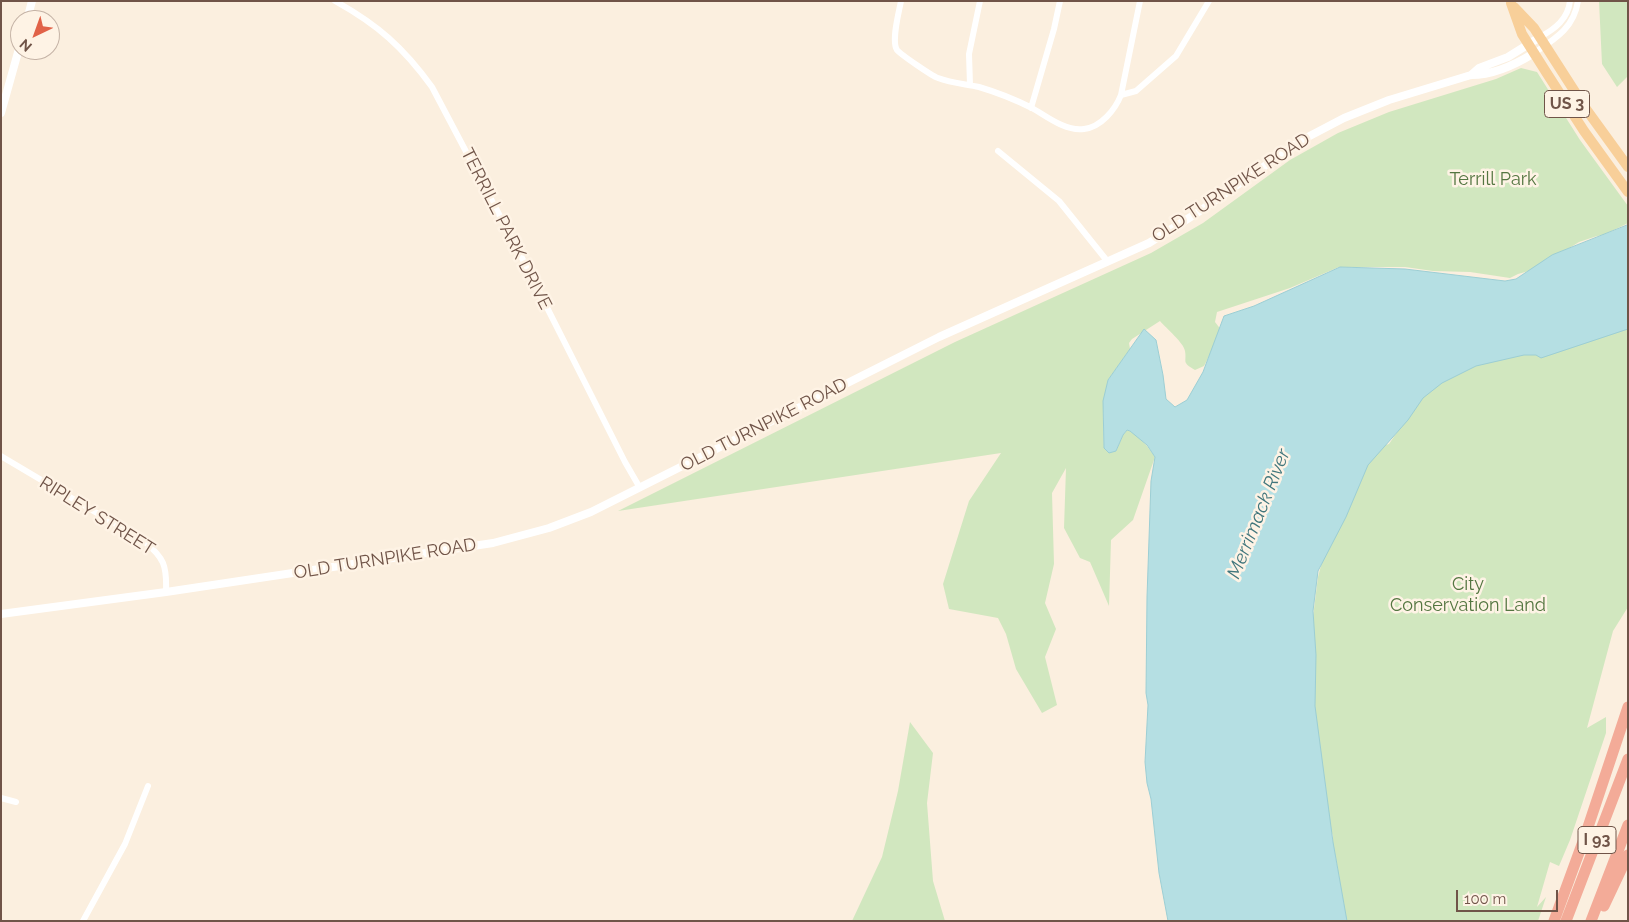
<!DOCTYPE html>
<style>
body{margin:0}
#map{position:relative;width:1629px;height:922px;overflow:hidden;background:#fbefdf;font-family:Raleway,sans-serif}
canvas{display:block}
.frame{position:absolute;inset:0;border:2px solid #705448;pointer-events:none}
.north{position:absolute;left:10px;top:10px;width:50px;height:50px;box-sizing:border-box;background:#fef3e5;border:1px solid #c5b3a6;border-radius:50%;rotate:222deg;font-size:14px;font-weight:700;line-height:20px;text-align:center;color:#705448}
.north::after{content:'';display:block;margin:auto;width:18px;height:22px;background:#e16248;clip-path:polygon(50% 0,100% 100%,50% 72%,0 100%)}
.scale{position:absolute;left:1456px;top:890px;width:102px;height:22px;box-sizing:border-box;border:2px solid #705448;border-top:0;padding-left:6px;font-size:15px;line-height:18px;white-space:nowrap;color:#705448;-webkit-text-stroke:4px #fef3e5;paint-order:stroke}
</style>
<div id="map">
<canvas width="1629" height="922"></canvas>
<div class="frame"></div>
<div class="north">N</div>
<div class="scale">100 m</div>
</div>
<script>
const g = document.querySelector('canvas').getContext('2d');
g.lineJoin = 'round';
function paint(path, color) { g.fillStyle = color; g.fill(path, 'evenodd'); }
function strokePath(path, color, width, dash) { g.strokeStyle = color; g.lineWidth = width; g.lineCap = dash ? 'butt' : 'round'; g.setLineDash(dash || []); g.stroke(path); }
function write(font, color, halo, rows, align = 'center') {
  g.font = font + ' Raleway,sans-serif'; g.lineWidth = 5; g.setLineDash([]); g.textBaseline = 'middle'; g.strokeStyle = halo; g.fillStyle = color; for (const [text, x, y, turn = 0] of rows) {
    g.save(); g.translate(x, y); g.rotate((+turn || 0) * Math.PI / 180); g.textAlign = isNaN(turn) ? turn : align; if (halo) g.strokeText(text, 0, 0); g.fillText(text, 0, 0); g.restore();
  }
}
const green = new Path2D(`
 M1599,1H1628L1627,77L1617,87L1602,64Z
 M1521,68L1537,72L1580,140L1628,206V223L1604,235L1597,236L1579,242L1555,257L1548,258L1536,269L1518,274L1510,278L1470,272L1433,271L1405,267H1339L1290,288L1217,312L1215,322L1222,331L1204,366L1195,370C1181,362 1187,362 1185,351C1184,343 1166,328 1160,321L1132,339L1129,343L1130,349L1108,380L1103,415L1104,448L1116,451L1123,435L1127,430C1138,433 1148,447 1155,457L1133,520L1111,540L1109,606L1090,562L1080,558L1064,528L1066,468L1052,493L1054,564L1045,603L1056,629L1045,657L1057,705L1042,713L1016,669L1006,634L998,618L949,609L943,584L969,501L1001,453L618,511L955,342L1151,253L1203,223L1290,160L1338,133L1389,112L1496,79Z
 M1628,328V607L1613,631L1587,728L1606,717V733L1570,840L1559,866L1550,862L1537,907L1546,897L1538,921H1343L1337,864L1333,847V836L1328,823L1315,747L1312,625L1318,577L1325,550L1342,503L1379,447L1389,444L1418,401L1454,368L1507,355H1533L1554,352Z
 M910,722L933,753L927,803L933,881L945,921H852L882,857L898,791Z`);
const water = new Path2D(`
 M1628,225V329L1541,358L1536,355H1524L1476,366L1442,383L1423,398L1408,420L1368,465L1346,517L1318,571L1313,611L1316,655L1315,706L1333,842L1347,921H1168L1159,873L1151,799L1147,783L1145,762L1148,705L1146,693L1147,597L1151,481L1155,457L1147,445L1130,431L1127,430L1123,435L1116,451L1109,453L1104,448L1103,401L1108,380L1144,329L1156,340L1163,375L1166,399L1175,407L1187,400L1203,372L1224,316L1254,306L1340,267L1405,269L1505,281L1516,279L1552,255Z`);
const minor = new Path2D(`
 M335,1C378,25 403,47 432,87L521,256L625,462L640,488
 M901,1C899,12 891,41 897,50C900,54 932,76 938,78C951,83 965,84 979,87C996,92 1016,100 1032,108C1046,116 1066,132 1084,129C1101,127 1115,110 1121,95L1140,1
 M1540,37C1555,29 1568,19 1570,1
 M1534,53C1555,39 1574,28 1578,1
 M970,85L969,54L980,1
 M1121,95L1136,91L1176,56L1209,1
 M1031,108L1054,29L1060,1
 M998,151L1059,201L1108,262
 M1,456L144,541C164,558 167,565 166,592
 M1,798L16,802
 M83,921L125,844L148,786`);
const tertiary = new Path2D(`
 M27,20L32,1
 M1471,75L1479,68L1508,57L1540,37
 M1,113L20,45
 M1,614L166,592L493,543L549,528L591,512L939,337L1149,243L1197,213L1302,140L1344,118L1389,100L1471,75C1494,75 1515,65 1534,53`);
const primary = new Path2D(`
 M1511,3L1522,34L1546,72L1584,131L1628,192
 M1514,7L1534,28L1586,109L1628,167`);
const motorway = new Path2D(`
 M1604,906L1628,855
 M1554,921L1584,839L1628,707
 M1566,921L1628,759
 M1591,921L1628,825`);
const shields = [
 [1567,104,45],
 [1597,840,38]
];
const shieldNames = [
 ["US 3",1567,104],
 ["I 93",1597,840]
];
const parkNames = [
 ["Terrill Park",1493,180],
 ["City",1468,585],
 ["Conservation Land",1468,606]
];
const streetNames = [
 ["OLD TURNPIKE ROAD",1231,188,-33],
 ["TERRILL PARK DRIVE",506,229,63],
 ["OLD TURNPIKE ROAD",764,425,-27],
 ["RIPLEY STREET",97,516,32],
 ["OLD TURNPIKE ROAD",385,559,-9]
];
const waterNames = [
 ["Merrimack River",1259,514,-68]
];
paint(green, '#d1e7bf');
paint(water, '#b5dfe3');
strokePath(water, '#9cced4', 1);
strokePath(minor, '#fff', 6);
strokePath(tertiary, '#fff', 8);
strokePath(primary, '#f8cf99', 10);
strokePath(motorway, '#f3ab98', 11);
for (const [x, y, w] of shields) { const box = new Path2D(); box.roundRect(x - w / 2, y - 13.5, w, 27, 4); g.fillStyle = '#fef3e5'; g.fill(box); strokePath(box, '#705448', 1); }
write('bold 16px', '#705448', null, shieldNames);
write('18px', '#547641', '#fef3e5', parkNames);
write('18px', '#705448', '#fef3e5', streetNames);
write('italic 19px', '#40767c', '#fef3e5', waterNames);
</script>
